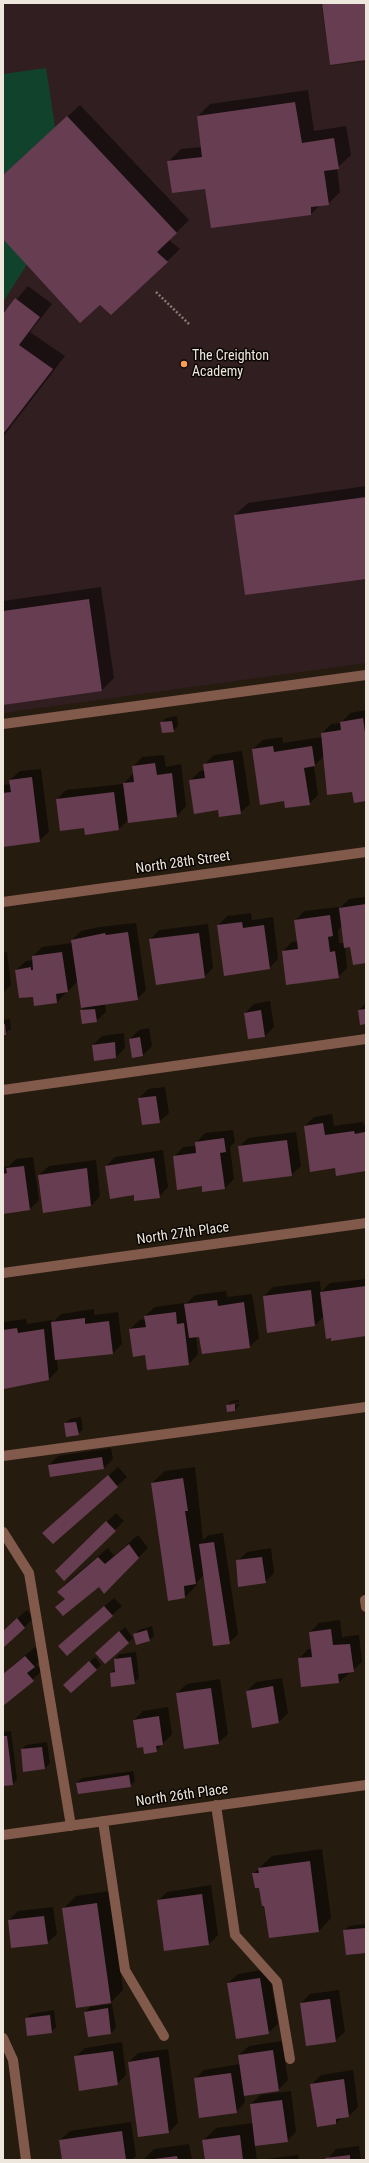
<!DOCTYPE html>
<style>
body{margin:0}
#map{position:relative;width:369px;height:2163px;overflow:hidden;background:#261b0f;font-family:"Roboto Condensed",sans-serif}
canvas{display:block}
.frame{position:absolute;inset:0;border:4px solid #eee7de;pointer-events:none}
</style>
<div id="map">
<canvas width="369" height="2163"></canvas>
<div class="frame"></div>
</div>
<script>
const g = document.querySelector('canvas').getContext('2d');
g.lineJoin = 'round';
function paint(path, color) { g.fillStyle = color; g.fill(path, 'evenodd'); }
function strokePath(path, color, width, dash) { g.strokeStyle = color; g.lineWidth = width; g.lineCap = dash ? 'butt' : 'round'; g.setLineDash(dash || []); g.stroke(path); }
function write(font, color, halo, rows, align = 'center') {
  g.font = font + ' "Roboto Condensed",sans-serif'; g.lineWidth = 3; g.setLineDash([]); g.textBaseline = 'middle'; g.strokeStyle = halo; g.fillStyle = color; for (const [text, x, y, turn = 0] of rows) {
    g.save(); g.translate(x, y); g.rotate((+turn || 0) * Math.PI / 180); g.textAlign = isNaN(turn) ? turn : align; if (halo) g.strokeText(text, 0, 0); g.fillText(text, 0, 0); g.restore();
  }
}
const education = new Path2D(`
 M3,3H321L330,66L366,61V663L3,713Z`);
const green = new Path2D(`
 M46,68L63,178L42,241L3,302V74Z`);
const shadow = new Path2D(`
 M308,90L314,131L346,126L351,155L337,168L340,192L328,204L320,205L311,214L206,188L168,162L181,149L202,147L198,116L210,104Z
 M80,105L189,220L169,240L180,249L111,314L100,304L3,238V175Z
 M28,286L52,304L30,332L65,356L3,437V310L6,312Z
 M366,486V578L235,515L248,503Z
 M101,587L114,678L102,690L3,704V601Z
 M366,710V800L353,791L324,756L314,766L318,795L309,804L285,800L253,749L263,740L282,737L283,743L322,737V733L331,724L341,723L350,713Z
 M177,716L178,726L173,731L161,723L166,718Z
 M242,751L250,804L240,813L219,809L191,780L200,771L205,770L204,765L214,755Z
 M164,755L166,767L181,764L186,806L177,816L128,820L119,829L86,834L85,827L57,799L66,790L123,784L133,774V767L142,757Z
 M41,769L49,832L39,841L3,846V785L11,784L10,780L20,771Z
 M366,897V962L351,946L345,947L347,968L338,977L283,951L292,942L298,941L295,921L304,911L339,907V909L349,899ZM342,926L344,943H339L338,930Z
 M251,913L252,920L273,917L278,959L269,968L218,925L227,916Z
 M136,923L146,990L137,999L105,1004L106,1012L96,1021L81,1011L86,1006L78,981L57,1002L34,995L16,970L26,961L33,960V956L42,947L72,943V940L81,931L99,927Z
 M208,924L213,968L204,977L150,940L159,930Z
 M7,952L11,985L3,993V953Z
 M270,1001L274,1027L265,1036L245,1013L254,1004Z
 M366,1003V1023L359,1010Z
 M10,1019L11,1029L3,1034V1020Z
 M149,1028L152,1046L143,1055L130,1039L139,1030Z
 M124,1033L125,1048L116,1057L93,1045L102,1036Z
 M165,1087L169,1113L159,1122L139,1098L148,1089Z
 M332,1114L334,1126L363,1122L364,1125H366V1170L337,1174L336,1167L311,1171L305,1126L314,1117Z
 M233,1130L235,1142L230,1147L234,1179L225,1188L203,1185L174,1157L183,1147L196,1146V1143L205,1133Z
 M296,1132L301,1166L291,1175L239,1147L248,1138Z
 M163,1150L168,1187L159,1197L134,1194L106,1166L115,1157Z
 M33,1157L39,1200L30,1209L3,1213V1167L9,1166L16,1159Z
 M96,1160L100,1196L91,1206L44,1211L39,1175L49,1166Z
 M366,1279V1335L324,1316L315,1325L264,1296L273,1287L320,1281L321,1292L330,1283Z
 M226,1291L227,1297L252,1294L259,1338L249,1347L200,1335L196,1336L198,1354L189,1364L146,1354L130,1329L140,1320L146,1319L145,1316L155,1307L184,1303L185,1305L195,1295Z
 M94,1309V1315L118,1312L122,1344L113,1353L57,1359L58,1370L49,1379L3,1385V1322L26,1319L27,1324L52,1320L53,1322L61,1314Z
 M239,1400V1402L231,1403V1405L240,1404L235,1410L227,1405L232,1401Z
 M81,1417L83,1429L78,1434L65,1424L70,1419Z
 M111,1448L113,1459L104,1468L51,1476L49,1465L58,1456Z
 M118,1467L127,1477L53,1543V1524Z
 M195,1467L203,1540L209,1535L223,1533L238,1634L229,1643L204,1575L197,1582V1585L185,1597L152,1483L165,1471Z
 M116,1513L124,1521L64,1579L56,1571Z
 M138,1535L148,1548L113,1583L99,1586L57,1607L66,1598L58,1592L67,1582L108,1548L114,1556Z
 M271,1548L274,1573L265,1582L238,1561L247,1552Z
 M114,1598L122,1606L112,1615L69,1637Z
 M27,1610L34,1618L3,1646V1631Z
 M340,1620L342,1637L359,1635L362,1662L339,1682L299,1659L308,1649H312L310,1632L319,1623Z
 M152,1626L154,1636L150,1640L135,1634L139,1630Z
 M125,1627L133,1638L105,1663L101,1648Z
 M35,1647L43,1657L36,1664L42,1671L3,1705V1674Z
 M136,1652L139,1678L134,1683L111,1673L116,1668L115,1659L120,1654Z
 M95,1657L101,1665L71,1692L69,1680Z
 M282,1678L288,1713L279,1722L247,1691L256,1682Z
 M220,1679L228,1734L218,1743L177,1693L187,1684Z
 M168,1707L172,1734L156,1751L134,1720L143,1711Z
 M11,1731L17,1779L13,1784L3,1785V1732Z
 M47,1742L50,1763L45,1768L22,1750L26,1745Z
 M133,1771L135,1781L130,1786L77,1783L82,1778Z
 M322,1849L331,1918L319,1931L269,1937L260,1887L253,1874L272,1856Z
 M211,1885L218,1935L209,1944L158,1901L167,1892Z
 M110,1891L123,1990L111,2002L77,2007L63,1909L76,1896Z
 M53,1907L57,1934L47,1943L9,1920L18,1911Z
 M366,1924V1952L347,1954L344,1931L349,1926Z
 M269,1969L278,2024L268,2033L228,1983L238,1974Z
 M339,1990L345,2032L335,2041L301,2003L310,1994Z
 M112,2004L116,2028L111,2033L85,2012L90,2007Z
 M54,2010L56,2027L51,2032L26,2019L31,2014Z
 M282,2041L288,2080L278,2090L244,2095L245,2102L236,2112L195,2079L204,2070L241,2064L239,2055L249,2046Z
 M122,2042L126,2075L117,2084L75,2057L85,2048Z
 M168,2049L178,2123L169,2132L129,2062L138,2053Z
 M353,2070L358,2107L349,2116L343,2117L336,2123L312,2084L321,2075Z
 M291,2091L296,2132L287,2141L255,2145L257,2160H206L204,2140L216,2128L253,2123L251,2104L260,2095Z
 M131,2122L136,2156L132,2160H63L60,2140L70,2131Z
 M189,2144L192,2160H143L154,2149Z
 M359,2146L361,2160H364H327L336,2149Z
 M298,2155L299,2160H264L265,2159Z`);
const building = new Path2D(`
 M322,3H366V60L330,65Z
 M295,102L302,143L334,138L339,169L324,171L329,205L311,207V215L211,228L205,189L172,193L167,161L202,157L197,116Z
 M67,116L177,233L157,252L168,262L111,315L100,305L80,323L3,239V175Z
 M15,298L40,317L19,345L53,369L3,434V314Z
 M366,497V579L245,595L234,515Z
 M89,599L102,691L3,705V611Z
 M363,718L366,740V801L354,803L352,792L327,795L321,733L341,730L340,722Z
 M172,721L174,732L162,733L160,722Z
 M273,746L274,752L312,746L315,766L304,768L310,805L285,808L284,801L260,805L252,749Z
 M233,760L241,814L219,817L218,810L194,814L189,780L205,778L203,764Z
 M155,763L157,775L172,773L177,817L128,823L123,783L134,782L132,766Z
 M32,777L40,842L3,847V793L11,792L9,780Z
 M114,792L119,830L85,835L84,828L60,831L56,799Z
 M366,904V963L353,965L350,947L344,948L339,908Z
 M330,915L333,936L328,937L330,952L335,951L339,978L286,985L282,951L298,949L294,920Z
 M242,922L243,928L264,925L270,969L224,976L217,925Z
 M128,932L138,1000L81,1008L71,940L105,933L106,935Z
 M199,933L205,978L156,985L149,939Z
 M62,952L68,992L56,994L57,1003L34,1006L33,997L19,998L15,970L31,967V970H33L32,956Z
 M95,1009L97,1022L82,1024L80,1010Z
 M366,1009V1024L360,1025L358,1010Z
 M261,1010L265,1037L248,1039L244,1013Z
 M3,1024H5L6,1035H3Z
 M140,1037L143,1056L132,1058L129,1039Z
 M115,1042L116,1058L94,1061L92,1045Z
 M156,1096L160,1123L142,1125L138,1098Z
 M323,1123L325,1135L354,1131L355,1134L365,1132L366,1171L336,1176L335,1168L310,1172L304,1126Z
 M224,1138L226,1152L220,1153L225,1189L202,1192V1186L177,1190L173,1156L196,1153L195,1142Z
 M287,1140L292,1176L243,1182L238,1146Z
 M154,1158L160,1198L134,1201V1195L110,1199L105,1166Z
 M24,1166L30,1210L3,1214V1174L7,1173L6,1168Z
 M87,1168L91,1206L43,1213L38,1175Z
 M366,1286V1336L331,1341V1338L326,1339L320,1292Z
 M311,1290L315,1326L267,1333L263,1296Z
 M217,1300L218,1306L244,1302L250,1348L202,1354L199,1337L189,1338L184,1304Z
 M176,1312L177,1324L184,1323L189,1365L147,1370L145,1355L133,1357L129,1329L146,1327L144,1316Z
 M85,1318V1324L109,1321L113,1354L55,1360L51,1322Z
 M17,1328L18,1333L44,1329L49,1380L4,1389L3,1330Z
 M235,1404V1411L227,1412L226,1405Z
 M76,1422L79,1435L66,1437L64,1423Z
 M102,1457L104,1469L50,1477L48,1465Z
 M108,1475L118,1487L53,1544L42,1533Z
 M183,1478L188,1511H185L196,1584L184,1586L185,1598L168,1601L151,1483Z
 M106,1521L116,1531L64,1581L55,1571Z
 M214,1542L230,1644L213,1646L199,1544Z
 M129,1544L139,1558L104,1594L99,1587L63,1616L55,1607L65,1599L57,1592L98,1557L105,1564Z
 M262,1557L266,1583L238,1587L236,1560Z
 M104,1606L113,1616L67,1656L58,1646Z
 M17,1618L25,1628L3,1648V1631Z
 M331,1629L333,1645L350,1644L354,1672L338,1674L339,1683L301,1687L298,1658L312,1657L309,1632Z
 M147,1630L150,1641L136,1645L133,1634Z
 M119,1631L129,1643L105,1664L95,1653Z
 M25,1656L35,1667L27,1673L34,1681L3,1706V1674Z
 M131,1657L135,1684L111,1687L110,1673L115,1672L114,1659Z
 M89,1661L97,1670L71,1693L63,1685Z
 M273,1686L279,1723L252,1728L246,1691Z
 M211,1688L219,1744L184,1749L176,1693Z
 M159,1716L163,1745L156,1746L157,1752L144,1754L143,1747L137,1748L133,1720Z
 M3,1736H7L13,1785L3,1786Z
 M42,1747L45,1769L23,1772L21,1749Z
 M129,1775L131,1787L78,1794L76,1783Z
 M310,1861L319,1932L269,1938L264,1906H262L259,1888H255L252,1873H259L258,1868Z
 M202,1894L209,1945L164,1951L157,1900Z
 M97,1903L111,2003L76,2008L62,1908Z
 M44,1916L48,1944L11,1948L8,1920Z
 M365,1928L366,1953L346,1955L343,1930Z
 M260,1978L269,2034L236,2039L227,1983Z
 M330,1999L336,2042L306,2046L300,2003Z
 M108,2008L111,2034L88,2037L84,2012Z
 M50,2015L52,2033L27,2036L25,2018Z
 M273,2050L279,2091L244,2096L238,2055Z
 M113,2051L118,2085L79,2091L74,2056Z
 M159,2057L169,2133L138,2137L128,2062Z
 M231,2073L237,2113L199,2118L194,2078Z
 M344,2079L349,2117L336,2119V2124L317,2127L310,2084Z
 M282,2100L288,2142L255,2146L250,2104Z
 M122,2131L126,2160H62L59,2140Z
 M240,2135L243,2160H205L202,2140Z
 M350,2155V2160H326L325,2158Z
 M177,2156L178,2160H154V2159Z`);
const path = new Path2D(`
 M156,292L189,324`);
const minor = new Path2D(`
 M3,724L366,675
 M3,902L366,852
 M3,1090L366,1039
 M3,1273L366,1223
 M3,1456L366,1407
 M3,1532L29,1573L71,1826
 M365,1600L366,1607
 M216,1805L235,1935L277,1982L290,2059
 M103,1821L125,1970L164,2036
 M3,1835L366,1785
 M3,2038L13,2060L26,2160`);
const markers = [
 [184,364,4,"#fd9c56"]
];
const poiNames = [
 ["The Creighton",192,356],
 ["Academy",192,372]
];
const streetNames = [
 ["North 28th Street",183,863,-8],
 ["North 27th Place",183,1234,-8],
 ["North 26th Place",182,1796,-8]
];
paint(education, '#311e21');
paint(green, '#10422c');
paint(shadow, '#0007');
paint(building, '#673d52');
strokePath(path, '#867d72', 2.5, [2, 2]);
strokePath(minor, '#815a4c', 10);
for (const [x, y, r, color] of markers) { const dot = new Path2D(); dot.arc(x, y, r, 0, 2 * Math.PI); g.fillStyle = color; g.fill(dot); strokePath(dot, '#0b0703', 1.5); }
write('14px', '#eee7de', '#0b0703', poiNames, 'left');
write('14px', '#eee7de', '#0b0703', streetNames);
</script>
